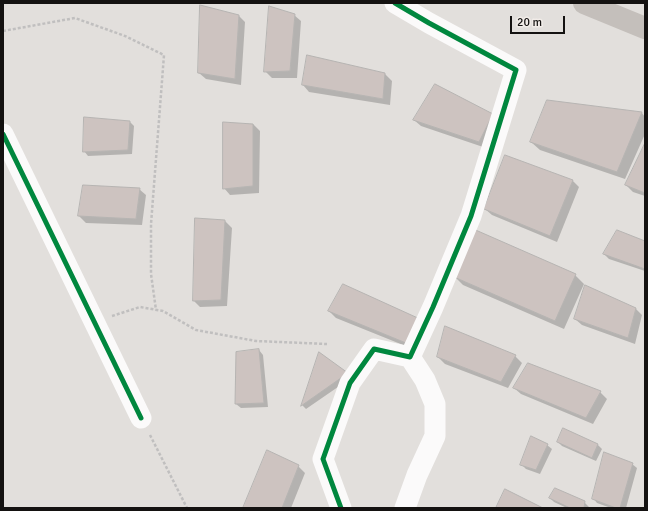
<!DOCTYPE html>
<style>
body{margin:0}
#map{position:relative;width:648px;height:511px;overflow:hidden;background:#e2dfdc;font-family:Signika,sans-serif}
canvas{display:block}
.frame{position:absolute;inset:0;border:4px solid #141211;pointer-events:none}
.scale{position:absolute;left:510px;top:16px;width:55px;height:18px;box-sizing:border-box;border:2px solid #141211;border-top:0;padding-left:5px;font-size:12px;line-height:14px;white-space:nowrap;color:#141211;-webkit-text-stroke:3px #f1ece8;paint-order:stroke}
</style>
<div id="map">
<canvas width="648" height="511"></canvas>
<div class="frame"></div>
<div class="scale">20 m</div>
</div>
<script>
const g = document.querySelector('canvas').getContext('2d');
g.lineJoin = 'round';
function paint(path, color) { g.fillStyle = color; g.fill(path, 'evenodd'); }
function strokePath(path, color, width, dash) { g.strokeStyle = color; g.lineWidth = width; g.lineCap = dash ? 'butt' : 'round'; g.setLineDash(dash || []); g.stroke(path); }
const shadow = new Path2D(`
 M294,15L301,21L297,78H272L265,71Z
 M239,16L245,22L241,85L206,79L199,73Z
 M385,74L392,81L390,105L309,92L303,85Z
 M547,101L642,113L645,117V134L625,179L540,150L531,142Z
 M492,115L486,148L421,126L414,120Z
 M130,122L134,126L132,154L88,156L84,151Z
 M253,124L260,131L259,193L230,195L224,188Z
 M645,146V196L633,192L626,185Z
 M572,180L579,187L557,242L492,215L485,209Z
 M84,186L139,189L146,195L142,225L86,223L79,216Z
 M225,221L232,228L227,306L200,307L194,301Z
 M645,243V271L609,259L604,254Z
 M575,275L584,284L564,329L463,285L455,277Z
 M343,286L413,349L336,318L329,311Z
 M585,286L636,309L642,315L635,344L582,325L575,319Z
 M259,350L263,355L268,407L241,408L236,404Z
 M320,353L351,378L306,409L302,405Z
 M515,356L522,363L508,388L445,364L438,357Z
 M529,364L600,392L607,399L593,424L521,394L514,388Z
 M558,442L597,444L602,449L596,461L562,446Z
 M547,445L552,449L540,474L526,469L521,464Z
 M632,464L637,468L626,508H611L597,503L593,498Z
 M298,466L305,473L291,508H244Z
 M550,498L584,502L589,507V508H567L554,502Z`);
const building = new Path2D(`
 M200,5L239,15L235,79L198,73Z
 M269,6L295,14L290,71L264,72Z
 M307,55L385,73L383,99L302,85Z
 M435,84L493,114L479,142L413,120Z
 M547,100L642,112L617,172L530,142Z
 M84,117L130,121L128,150L83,152Z
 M223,122L253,124V186L223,189Z
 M645,143V193L625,185Z
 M505,155L573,180L550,236L484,209Z
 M83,185L140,188L136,219L78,216Z
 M195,218L225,220L221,300L193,301Z
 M471,228L576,274L555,321L454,277Z
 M617,230L645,241V269L603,254Z
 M343,284L420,319L406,343L328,311Z
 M585,285L636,308L628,338L574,319Z
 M445,326L516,355L501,382L437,357Z
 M259,349L264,403L235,404L236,352Z
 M319,352L348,373L301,406Z
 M528,363L601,391L586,418L513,388Z
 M563,428L598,444L592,458L557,442Z
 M531,436L548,444L536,470L520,465Z
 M267,450L299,465L282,508H243Z
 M604,452L633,463L620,508H616L592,499Z
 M555,488L585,501L584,508H570L549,498Z
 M505,489L543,508H496Z`);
const path = new Path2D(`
 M3,31L75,18L125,36L164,55L151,224V274L156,310
 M112,316L140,307L163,311L196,330L256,341L327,344
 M150,435L187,508`);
const minor = new Path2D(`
 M3,134L141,418
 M341,508L323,459L350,383L374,349L410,357L433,307L471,216L516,70L429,23L395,3
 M405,508L417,475L435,436V404L425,380L410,357`);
const highway = new Path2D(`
 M584,3L645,28`);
const cycleway = new Path2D(`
 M3,134L141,418
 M341,508L323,459L350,383L374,349L410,357L433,307L471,216L516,70L429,23L395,3`);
paint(shadow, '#0003');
paint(building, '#cdc3c0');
strokePath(building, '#b6b4b2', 1);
strokePath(path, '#c0bfbf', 2.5, [3, 2]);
strokePath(minor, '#fbfafa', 21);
strokePath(highway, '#c4bfbb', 22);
strokePath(cycleway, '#00873e', 5);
</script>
